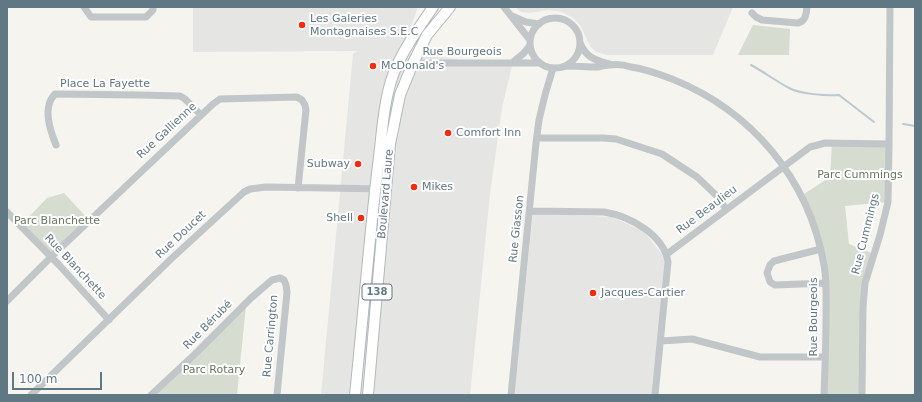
<!DOCTYPE html>
<meta charset="utf-8">
<style>
body{margin:0}
#map{position:relative;width:922px;height:402px;overflow:hidden;background:#f5f4ef;font-family:"DejaVu Sans",sans-serif}
canvas{display:block}
.frame{position:absolute;inset:0;border:8px solid #607884;pointer-events:none}
.scale{position:absolute;left:12px;top:372px;width:90px;height:18px;box-sizing:border-box;border:2px solid #607884;border-top:0;padding-left:5px;font-size:12px;line-height:14px;white-space:nowrap;color:#607884;-webkit-text-stroke:3px #fff;paint-order:stroke}
</style>
<div id="map">
<canvas width="922" height="402"></canvas>
<div class="frame"></div>
<div class="scale">100 m</div>
</div>
<script>
const g = document.querySelector('canvas').getContext('2d');
g.lineJoin = 'round';
function paint(path, color) { g.fillStyle = color; g.fill(path, 'evenodd'); }
function strokePath(path, color, width, dash) { g.strokeStyle = color; g.lineWidth = width; g.lineCap = dash ? 'butt' : 'round'; g.setLineDash(dash || []); g.stroke(path); }
function write(font, color, halo, rows, align = 'center') {
  g.font = font + ' "DejaVu Sans",sans-serif'; g.lineWidth = 4; g.setLineDash([]); g.textBaseline = 'middle'; g.strokeStyle = halo; g.fillStyle = color; for (const [text, x, y, turn = 0] of rows) {
    g.save(); g.translate(x, y); g.rotate((+turn || 0) * Math.PI / 180); g.textAlign = isNaN(turn) ? turn : align; if (halo) g.strokeText(text, 0, 0); g.fillText(text, 0, 0); g.restore();
  }
}
const built = new Path2D(`
 M193,7H418L402,52L512,66L502,108L490,194L470,395H321L353,54L357,51L193,52Z
 M515,7H733L713,55H607L596,52L590,46L580,25L573,18L562,12L548,10L529,13L521,12Z
 M533,213L612,217L641,230L649,238L661,253L666,262L653,395H514Z`);
const green = new Path2D(`
 M753,25L790,29L789,55H738Z
 M832,143L889,144L888,202L845,206L849,244L874,254L865,283L862,395H824V266L801,196L830,177Z
 M64,193L90,221L50,258L20,226L47,198Z
 M246,305L237,395H152Z`);
const stream = new Path2D(`
 M751,65C764,72 776,81 789,88C800,94 827,96 839,95L874,122
 M903,124L915,126`);
const minor = new Path2D(`
 M84,7L91,17H146L153,10V7
 M504,7L530,40
 M752,13L756,17L762,20L798,23C806,21 806,14 807,7
 M512,16L526,22L539,24
 M530 43a25 25 0 1 1 50 0a25 25 0 1 1-50 0Z
 M580,43C586,57 594,60 609,64
 M413,63H540
 M512,63L524,53L530,45
 M565,66C576,66 587,67 598,67C602,66 606,65 610,65C617,64 625,65 631,67C645,69 659,74 672,79C752,111 809,179 824,265C827,282 826,299 826,316C826,343 825,369 824,395
 M537,138H603L616,139L662,154L697,177L717,196L726,209
 M56,145C50,130 42,107 55,94L140,95L180,96L185,99L201,115
 M530,211L604,212C630,216 664,235 668,262L655,395
 M7,212L60,266L109,320
 M821,249L774,261L770,265L767,273L770,282L775,285L826,283
 M667,254L810,147L825,143L889,144
 M7,301L51,257L213,104L220,99L297,97L302,100L305,105L306,110L298,188
 M661,341L692,339L760,357H825
 M31,395L171,259L244,192L250,189L266,187L387,189
 M151,395L195,354L251,298L272,280L280,278L284,280L286,285L287,292L277,395
 M511,395L536,143L539,120L545,95L553,68
 M862,395L863,307L865,283L880,235L888,202L889,144L890,7`);
const highway = new Path2D(`
 M355,395C363,318 369,241 378,165C382,136 383,103 393,75C402,51 418,29 433,7
 M368,395L390,144L400,95L413,63L427,35L450,7`);
const markers = [
 [302,25,4,"#f52b0f"],
 [373,66,4,"#f52b0f"],
 [448,133,4,"#f52b0f"],
 [358,164,4,"#f52b0f"],
 [414,187,4,"#f52b0f"],
 [361,218,4,"#f52b0f"],
 [593,293,4,"#f52b0f"]
];
const shields = [
 [377,292,30]
];
const shieldNames = [
 ["138",377,292]
];
const poiNames = [
 ["Les Galeries",310,19],
 ["Montagnaises S.E.C",310,32],
 ["McDonald's",381,66],
 ["Comfort Inn",456,133],
 ["Subway",350,164,"right"],
 ["Mikes",422,187],
 ["Shell",353,218,"right"],
 ["Jacques-Cartier",601,293]
];
const streetNames = [
 ["Rue Bourgeois",462,52],
 ["Place La Fayette",105,84],
 ["Rue Gallienne",167,131,-43],
 ["Boulevard Laure",386,194,-85],
 ["Rue Beaulieu",707,210,-37],
 ["Rue Giasson",517,229,-84],
 ["Rue Cummings",866,234,-76],
 ["Rue Doucet",181,235,-43],
 ["Rue Blanchette",75,267,47],
 ["Rue Bourgeois",814,317,-90],
 ["Rue Bérubé",208,325,-45],
 ["Rue Carrington",271,336,-85]
];
const parkNames = [
 ["Parc Cummings",860,175],
 ["Parc Blanchette",57,221],
 ["Parc Rotary",214,370]
];
paint(built, '#e5e5e3');
paint(green, '#d6dcd0');
strokePath(stream, '#bbcace', 2);
strokePath(highway, '#b3b8ba', 12);
strokePath(minor, '#c1c6c9', 7);
strokePath(highway, '#fff', 10);
for (const [x, y, r, color] of markers) { const dot = new Path2D(); dot.arc(x, y, r, 0, 2 * Math.PI); g.fillStyle = color; g.fill(dot); strokePath(dot, '#fff', 1.5); }
for (const [x, y, w] of shields) { const box = new Path2D(); box.roundRect(x - w / 2, y - 8, w, 16, 3); g.fillStyle = '#fff'; g.fill(box); strokePath(box, '#607884', 1); }
write('bold 10px', '#607884', null, shieldNames);
write('11px', '#607884', '#fff', poiNames, 'left');
write('11px', '#607884', '#fff', streetNames);
write('11px', '#687a5f', '#fff', parkNames);
</script>
